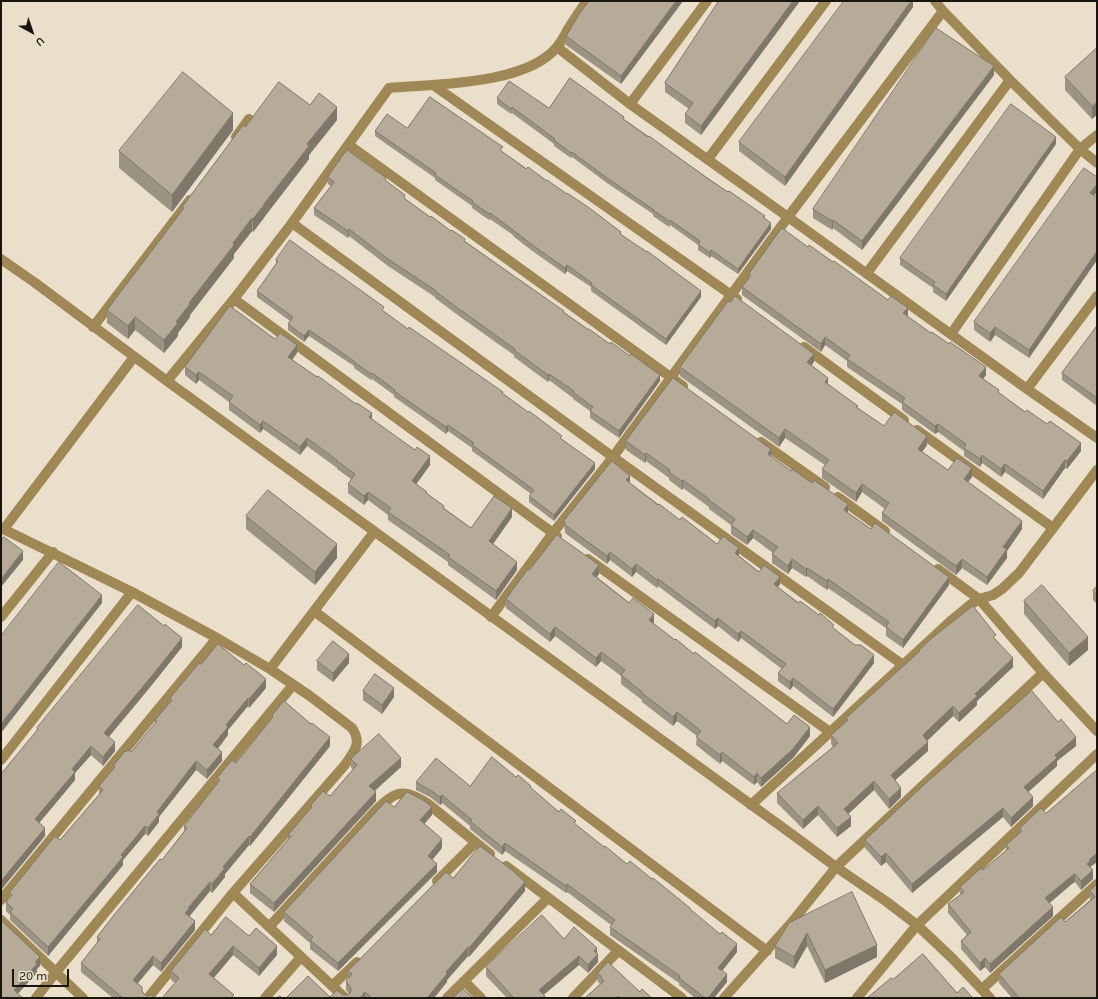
<!DOCTYPE html>
<style>
body{margin:0}
#map{position:relative;width:1098px;height:999px;overflow:hidden;background:#e9dfcb;font-family:Karla,sans-serif}
canvas{display:block}
.frame{position:absolute;inset:0;border:2px solid #19150e;pointer-events:none}
.north{position:absolute;left:12px;top:12px;width:40px;height:40px;-webkit-text-stroke:3px #e9dfcb;paint-order:stroke;rotate:140deg;font-size:11px;font-weight:700;line-height:16px;text-align:center;color:#19150e}
.north::after{content:'';display:block;margin:auto;width:14px;height:18px;background:#19150e;clip-path:polygon(50% 0,100% 100%,50% 72%,0 100%)}
.scale{position:absolute;left:12px;top:969px;width:57px;height:18px;box-sizing:border-box;border:2px solid #19150e;border-top:0;padding-left:5px;font-size:12px;line-height:14px;white-space:nowrap;color:#19150e;-webkit-text-stroke:3px #e9dfcb;paint-order:stroke}
</style>
<div id="map">
<canvas width="1098" height="999"></canvas>
<div class="frame"></div>
<div class="north">U</div>
<div class="scale">20 m</div>
</div>
<script>
const g = document.querySelector('canvas').getContext('2d');
g.lineJoin = 'round';
function strokePath(path, color, width, dash) { g.strokeStyle = color; g.lineWidth = width; g.lineCap = dash ? 'butt' : 'round'; g.setLineDash(dash || []); g.stroke(path); }
function paint(path, color) { g.fillStyle = color; g.fill(path, 'evenodd'); }
const street = new Path2D(`
 M943,11L1010,80L1080,149L1097,163
 M557,47L630,104L788,217L943,11L935,1
 M433,85L737,299
 M630,104L707,1
 M236,137L249,119
 M349,145L683,386
 M708,159L826,1
 M292,223L613,457L903,665
 M1,259L34,282L167,381L793,835L836,867L887,902L917,925L953,959L990,998
 M867,273L1010,80
 M234,299L557,536
 M93,327L190,200
 M951,334L1080,149L1097,135
 M804,347L904,420
 M167,381L234,299L292,223L389,88C435,84 526,85 557,47C561,42 565,35 568,29C574,20 580,10 587,1
 M1027,389L1097,296
 M917,430L1053,528
 M761,442L825,487
 M838,497L885,531
 M1,528L132,592L217,638L270,669L310,696L352,728C363,744 353,753 344,766L233,893L148,998
 M4,529L134,357
 M588,559L830,732
 M938,569L979,599L1043,673L1097,731
 M314,611L767,951
 M1,617L53,552
 M491,617L553,533L613,457L788,217L1027,389L1097,438
 M270,669L374,532
 M1,760L132,592
 M751,805L953,619L970,605L979,599L993,595L1002,589L1019,573L1097,470
 M506,866L682,998
 M437,881L475,843
 M233,893L345,998
 M1,900L217,638
 M1,920L83,998
 M269,927L377,809C397,790 403,789 427,803L490,854
 M464,981L481,998
 M332,986L357,962
 M982,989L1097,884
 M36,998L56,972L293,685
 M265,998L301,957
 M447,998L548,898
 M573,998L618,951
 M724,998L792,922L836,867L1043,673
 M857,998L917,925L1097,754`);
const wall = new Path2D(`
 M683,1L621,84L566,45V36Z
 M719,1H800L701,135L685,123V114L689,109L665,92V83Z
 M913,1V7L785,186L739,151V142Z
 M1096,49L1092,119L1065,90V77Z
 M994,75L862,250L833,228L832,230L813,218V209Z
 M497,98L549,108L624,119L765,218L771,229L738,274L711,256L710,258L698,250V245L670,225L669,227L653,216V214L607,183L572,157L571,158L554,146V144L512,113L511,114L497,104Z
 M310,105L337,120L309,155V159L264,217V218L253,232L252,231L234,254V258L190,315V317L178,333V336L164,353L135,330L128,339L107,323V310L182,210V207L245,127Z
 M407,128L503,152L621,234L701,297L666,345L591,291V287L567,271L565,274L531,250L513,236V235L490,219L489,220L472,208V206L435,180V178L375,136V131Z
 M233,130L172,212L119,168V151Z
 M1056,144L946,301L933,292V288L900,265V258Z
 M328,177L386,182L405,199L430,217L465,241L660,381L619,438L590,418V411L573,399V398L549,380L548,382L514,357V355L494,341L455,313L435,298V297L388,266L349,236L348,238L314,215V208L331,186L328,184Z
 M1095,196L1097,197V260L1029,358L995,335L990,342L974,330V322Z
 M808,247L908,316H907L986,375L983,379L999,393L1081,451L1067,469L1065,468L1043,499L1005,472L1001,477L982,463L980,467L964,456V451L938,432L935,434L902,410V404L847,367V361L825,345L821,352L742,295V287L749,278V274Z
 M276,260L384,312L408,329L503,394L562,439L595,469L554,521L529,502V496L531,494L512,480L472,451V448L448,431L446,434L427,420L394,397V395L372,379L371,380L354,368V366L309,336L304,342L288,330V324L290,321L257,297V291L276,264Z
 M1097,326V406L1062,380V373Z
 M275,339L297,353L292,360L372,419L430,465L416,484L444,508L471,528L512,517L492,544L517,570L496,600L448,565V562L388,520V515L368,500L364,505L348,493V484L351,479L337,469V468L307,446L300,455L263,429L260,433L229,410V402L199,380L196,384L185,375V367Z
 M814,362L811,365L828,385L858,408L884,426L927,445L922,452L948,470L972,477L968,482L1022,529L1007,551V558L987,585L962,568L956,575L882,521V513L885,509L862,492L856,502L822,478V469L825,465L785,438L779,447L680,376V367Z
 M626,441L771,456L848,513L949,585L903,648L886,636V628L828,588L827,590L807,576L806,577L792,568L788,574L772,563V554L773,553L753,538L747,545L731,534V525L709,509V507L683,488L682,490L669,480V478L646,461L645,463L626,450Z
 M630,483L680,520L717,544L739,556L759,572L780,584L778,587L834,629L874,663L833,717L793,686L790,690L778,681V673L782,669L741,638L738,642L718,626L715,629L658,586L657,588L636,572L632,577L610,560L607,564L565,533L564,521Z
 M246,516L337,558L315,585L246,529Z
 M529,570L599,574L597,577L654,622L653,624L675,640L694,654L787,724L810,736L793,758L761,787L757,782L754,785L722,761L720,764L696,745L697,736L677,721L673,726L642,702V700L621,684V676L601,661L596,667L555,636L550,642L506,608V599Z
 M1097,586V604L1093,600V591Z
 M1024,601L1088,650L1069,666L1024,614Z
 M996,639L1013,667L977,701V705L959,722L953,716L927,740L928,751L895,780L901,797L889,809L874,790L848,814L851,826L837,837L818,815L803,829L777,803V793L833,747L831,744V735L846,722V718L919,652V650Z
 M182,647L151,686L109,737L115,751L103,766L91,755L75,773V780L39,823L45,836L1,890L37,728Z
 M317,661L349,663L333,682L317,670Z
 M201,664L266,688L249,708L248,706L228,730V735L218,749L222,761L207,779L196,770L159,817V822L148,836L145,834L123,860V865L48,956L10,920V915L6,911V902L9,899V893L60,840L99,795V786L113,769V766L126,752H131L155,723V720L170,702V698Z
 M363,691L394,697L382,714L363,700Z
 M272,716L330,746L250,846L249,845L225,874V877L212,893L210,891L189,916L195,930L161,972L153,965L137,984L144,994L155,998H113L81,972V963L97,943V937L162,860L184,831V826L217,784V778L236,763L272,718Z
 M1076,746L1057,761V766L1028,792L1033,806L1011,827L1003,817L912,893L886,862L881,866L865,848V840Z
 M351,759L401,767L375,791L376,801L274,912L250,893V884L288,839V835L311,808V805L330,796L353,769L351,768Z
 M416,782L470,786L531,788L559,812L604,847L690,910L737,952L722,971L727,982L714,998H695L679,985V983L610,935V927L611,925L567,892L566,893L505,851L502,855L470,829V826L442,803L440,805L430,797L416,790Z
 M394,807L432,815L424,824L442,848L432,860L437,872L338,971L310,949V943L284,921V912Z
 M1046,813L1097,862L1090,867L1093,879L1081,890L1075,882L1073,883L1049,903L1053,916L990,973L985,967L980,971L961,949V941L967,935L948,913V904L960,895V887L983,870L1006,851V845L1020,834V828Z
 M453,878L525,891L469,957L468,956L447,980V982L434,998H286L330,997L346,995L349,994L346,990V981L348,979V971Z
 M1097,884V998H1012L999,983V974L1065,922L1090,900V891Z
 M852,892L877,957L825,983L807,946L794,969L775,958V946Z
 M211,935L249,936L277,955L259,976L233,955L214,978L234,998L175,983L171,980V971Z
 M564,939L597,953L598,962L588,973L579,965L543,995L545,998H507L486,976V967Z
 M598,973L640,992L652,998H585L600,984L598,982Z`);
const shadedWall = new Path2D(`
 M676,1H683L621,84V76Z
 M793,1H800L701,135V126Z
 M911,1H913V7L785,186V177Z
 M994,66V75L862,250V241Z
 M1097,102V115L1092,119V106Z
 M337,107V120L309,155V159L253,232V219L307,144Z
 M233,113V130L172,212V195Z
 M1056,137V144L946,301V294Z
 M1097,184V192L1090,201V193Z
 M252,218V231L234,254V258L190,315V317L178,333V336L164,353V340L176,322L233,243Z
 M833,220V228L832,230V221Z
 M771,223V229L738,274V269Z
 M349,229V236L348,238V231Z
 M711,250V256L710,258V253Z
 M1097,251V260L1029,358V350Z
 M567,265V271L565,274V268Z
 M701,291V297L666,345V339Z
 M908,308V316L903,321V313Z
 M135,317V330L128,339V326Z
 M995,327V335L990,342V333Z
 M309,330V336L304,342V336Z
 M825,337V345L821,352V344Z
 M297,345V353L288,365V357Z
 M814,354V362L807,371V362Z
 M986,367V375L979,384V376Z
 M199,372V380L196,384V375Z
 M549,374V380L548,382V375Z
 M660,375V381L619,438V431Z
 M828,378V386L825,382Z
 M372,413V422L369,417Z
 M263,421V429L260,433V425Z
 M938,424V432L935,434V426Z
 M448,425V431L446,434V427Z
 M785,429V438L779,447V438Z
 M927,436V445L918,458V449Z
 M307,438V446L300,455V447Z
 M1081,443V451L1067,469V461Z
 M771,449V457L768,454Z
 M646,453V461L645,463V455Z
 M982,455V463L980,467V459Z
 M430,456V465L412,490V481Z
 M1065,460V468L1043,499V491Z
 M595,463V469L554,521V515Z
 M1005,464V472L1001,477V469Z
 M972,468V477L964,487V479Z
 M630,476V483L626,480Z
 M683,480V488L682,490V481Z
 M862,484V492L856,502V493Z
 M368,492V500L364,505V496Z
 M848,504V513L844,519V510Z
 M512,508V517L489,550V541Z
 M1022,521V529L1007,551V558L987,585V577L1003,547Z
 M753,530V538L747,545V537Z
 M337,544V558L315,585V572Z
 M739,548V556L735,561V553Z
 M23,551V560L1,587V579Z
 M610,552V560L607,564V556Z
 M792,559V568L788,574V566Z
 M962,559V568L956,575V566Z
 M517,562V570L496,600V591Z
 M636,564V572L632,577V569Z
 M599,565V574L592,583V574Z
 M807,568V576L806,577V569Z
 M780,577V584L774,592V584Z
 M949,577V585L903,648V640Z
 M658,579V586L657,588V580Z
 M828,579V588L827,590V581Z
 M102,595V603L1,733V724Z
 M654,614V622L649,629V620Z
 M718,618V626L715,629V621Z
 M555,627V636L550,642V634Z
 M741,631V638L738,642V634Z
 M1088,637V650L1069,666V653Z
 M182,638V647L151,686L104,742V733Z
 M601,652V661L596,667V658Z
 M349,654V663L333,682V673Z
 M874,655V663L833,717V709Z
 M1013,658V667L977,701V705L959,722V713L975,694Z
 M793,678V686L790,690V682Z
 M266,679V688L249,708V699Z
 M394,688V697L382,714V705Z
 M248,698V706L228,730V735L213,754V745L226,725Z
 M953,706V716L923,745V735Z
 M677,712V721L673,726V717Z
 M810,727V736L793,758L761,787V778Z
 M330,737V746L250,846V837Z
 M1076,737V746L1057,761V766L1024,796V787L1055,755Z
 M115,742V751L103,766V757Z
 M928,742V751L891,784V775Z
 M91,746V755L75,773V780L35,828V819L72,769Z
 M222,752V761L207,779V770Z
 M722,752V761L720,764V755Z
 M401,758V767L369,795V786Z
 M196,761V770L159,817V822L148,836V828L157,812Z
 M757,773V782L754,785V777Z
 M874,781V790L844,818V809Z
 M901,788V797L889,809V799Z
 M376,792V801L274,912V903Z
 M442,795V803L440,805V797Z
 M1033,797V806L1011,827V818Z
 M818,806V815L803,829V820Z
 M432,807V815L420,829V820Z
 M1003,808V817L912,893V884Z
 M851,817V826L837,837V828Z
 M145,826V834L123,860V865L48,956V947L121,855Z
 M45,828V836L1,890V881Z
 M249,836V845L225,874V877L212,893V884L223,867Z
 M442,839V848L428,865V856Z
 M505,843V851L502,855V847Z
 M886,853V862L881,866V857Z
 M1097,853V862L1090,867L1087,864L1089,860Z
 M437,864V872L338,971V963Z
 M1093,870V879L1081,890V881Z
 M1075,874V882L1073,883L1045,907V898L1073,875Z
 M210,882V891L189,917L185,913L188,908Z
 M525,882V891L469,957V948Z
 M567,884V892L566,893V886Z
 M1053,907V916L990,973V964Z
 M195,921V930L161,972V963Z
 M807,933V946L794,969V957Z
 M737,944V952L718,976V968Z
 M877,945V957L825,983V970Z
 M233,946V955L209,983V974Z
 M277,946V955L259,976V968Z
 M468,947V956L447,980V982L434,998H427L446,972Z
 M597,948V955L598,954V962L588,973V965L594,951Z
 M153,956V965L133,989V980Z
 M579,956V965L540,998L539,990Z
 M40,957V966L37,969V973L14,998V990Z
 M985,958V967L980,971V963Z
 M727,974V982L714,998H708Z
 M365,992V998H360Z`);
const building = new Path2D(`
 M589,1H676L621,76L566,36L580,13Z
 M719,1H793L701,126L685,114L693,103L665,83Z
 M844,1H911L785,177L739,142Z
 M936,28L977,55L994,66L862,241L833,220L832,221L813,209Z
 M1096,49L1097,50V102L1092,106L1065,77Z
 M183,72L233,113L172,195L119,151Z
 M570,78L624,117L623,119L648,137L649,136L707,178L728,192L729,191L765,216L763,217L771,223L738,269L711,250L710,253L698,244L700,241L670,220L669,221L653,210H654L607,178L572,152L571,153L554,140L555,139L512,107L511,109L497,98L509,81L549,108Z
 M279,82L310,105L319,93L337,107L307,144L309,146L264,204V205L253,219L252,218L233,243L234,245L189,303L190,304L176,322L178,323L164,340L135,317L128,326L107,310L184,208L182,207L243,125L245,127Z
 M430,97L503,147L500,150L526,169L528,167L547,181V180L567,194V193L588,207L621,232L620,234L647,252V251L701,291L666,339L591,285L592,283L567,265L565,268L531,244L513,230L490,213L489,214L472,202L473,201L435,175L436,173L375,131L387,114L407,128Z
 M1011,104L1056,137L946,294L933,285L935,282L900,258Z
 M347,150L386,178L385,180L405,195L404,198L430,217L431,216L451,231L452,230L465,239L464,241L564,311L563,312L589,330V329L610,344L611,342L630,356L631,354L660,375L619,431L590,411L593,407L573,392L574,391L549,374L548,375L514,350L515,349L494,334L455,306L435,291V290L388,259L349,229L348,231L314,208L334,182L328,177Z
 M1084,168L1097,177V184L1090,193L1097,197V251L1029,350L995,327L990,333L974,322Z
 M782,228L808,247L809,245L833,262L834,261L888,300L891,296L908,308L903,313L931,333L932,332L949,344L950,342L986,367L979,376L999,390L998,392L1025,412L1027,410L1047,424L1050,421L1081,443L1067,461L1065,460L1043,491L1005,464L1001,469L982,455L980,459L964,448L966,444L938,424L935,426L902,402L905,398L847,359L850,355L825,337L821,344L742,287L751,275L749,274Z
 M290,240L331,270V269L384,307L382,310L408,329L409,327L483,378L503,392L502,393L528,412L529,411L562,436L560,438L595,463L554,515L529,496L534,490L512,474L472,445L474,443L448,425L446,427L427,414L394,391L395,390L372,373L371,374L354,362V361L309,330L304,336L288,324L293,317L257,291L278,261L276,260Z
 M735,296L814,354L807,362L828,378L825,382L858,406L856,407L884,426L894,412L927,436L918,449L948,470L957,458L972,468L964,479L1022,521L1003,547L1007,549L987,577L962,559L956,566L882,513L889,503L862,484L856,493L822,469L829,460L785,429L779,438L680,367L728,301L730,302Z
 M230,306L275,339L280,333L297,345L288,357L317,377L318,376L356,404L357,403L372,413L369,417L415,450L417,447L430,456L412,481L427,492L426,493L444,506L443,508L471,528L494,496L512,508L489,541L517,562L496,591L448,557L450,555L388,512L391,508L368,492L364,496L348,484L355,474L337,461V460L307,438L300,447L263,421L260,425L229,402L233,396L199,372L196,375L185,367Z
 M1097,326V398L1062,373Z
 M673,378L771,449L768,454L791,471L792,469L812,483L814,480L848,504L844,510L871,529L875,523L949,577L903,640L886,627L889,622L828,579L827,581L807,568L806,569L792,559L788,566L772,554L778,547L753,530L747,537L731,525L735,519L709,500V499L683,480L682,481L669,472L670,470L646,453L645,455L626,441Z
 M612,461L630,476L626,480L658,505L659,504L680,520L682,517L717,544L723,536L739,548L735,553L759,572L764,565L780,577L774,584L798,603L800,601L819,615L820,613L834,625L832,627L855,645H861L874,655L833,709L793,678L790,682L778,673L786,664L741,631L738,634L718,618L715,621L658,579L657,580L636,564L632,569L610,552L607,556L565,525V522L564,521Z
 M268,490L337,544L315,572L246,516Z
 M557,535L599,565L592,574L629,603L633,598L654,614L649,620L675,640L676,639L694,654L695,652L787,724L794,715L810,727L793,749L761,778L757,773L754,777L722,752L720,755L696,737L701,731L677,712L673,717L642,693V692L621,675L625,670L601,652L596,658L555,627L550,634L506,599L528,569L529,570Z
 M4,537L23,551L1,579V541Z
 M59,562L102,595L1,724V636Z
 M1042,585L1088,637L1069,653L1024,601Z
 M1097,586V595L1093,591Z
 M138,605L164,626L165,624L182,638L151,677L104,733L115,742L103,757L91,746L72,769L75,772L35,819L45,828L1,881V774L38,729L37,728Z
 M973,606L996,635L993,637L1013,658L975,694L977,696L959,713L953,706L923,735L928,742L891,775L901,788L889,799L874,781L844,809L851,817L837,828L818,806L803,820L777,793L838,743L831,735L848,720L846,718L920,651L919,650L932,638Z
 M333,641L349,654L333,673L317,661Z
 M218,644L244,665L246,663L266,679L249,699L248,698L226,725L228,727L213,745L222,752L207,770L196,761L157,812L159,814L148,828L145,826L121,855L123,857L48,947L10,912L13,909L6,902L12,895L9,893L55,836L60,840L103,790L99,786L115,767L113,766L125,751L126,752L128,750L131,752L157,721L155,720L172,700L170,698L199,663L201,664Z
 M375,674L394,688L382,705L363,691Z
 M1032,691L1058,722L1061,719L1076,737L1055,755L1057,758L1024,787L1033,797L1011,818L1003,808L912,884L886,853L881,857L865,840L926,783Z
 M284,701L311,724L312,723L330,737L250,837L249,836L223,867L225,868L212,884L210,882L188,908L189,909L185,913L195,921L161,963L153,956L133,980L142,987V991L144,994L147,996L151,995L155,998H123L81,963L100,939L97,937L114,915L160,859L162,860L187,828L184,826L220,780L217,778L232,760L236,763L273,717L272,716Z
 M379,734L401,758L369,786L376,792L274,903L250,884L291,836L288,835L312,807L311,805L323,791L330,796L357,765L351,759Z
 M492,757L516,777L518,775L531,786L530,787L559,812L561,809L576,821L574,823L604,847L605,846L627,864L630,861L652,879L653,878L690,908V909L720,934L722,932L737,944L718,968L727,974L708,998H705L679,978L680,976L610,927L615,920L567,884L566,886L505,843L502,847L470,821L472,820L442,795L440,797L430,790L416,782L436,758L470,786Z
 M1097,770V853L1089,860L1090,861L1087,864L1093,870L1081,881L1075,874L1073,875L1045,898L1053,907L990,964L985,958L980,963L961,941L971,932L948,904L964,892L960,887L981,868L983,870L1009,848L1006,845L1022,831L1020,828L1041,808L1046,813Z
 M407,792L423,800L432,807L420,820L442,839L428,856L437,864L338,963L310,940L313,937L284,912L386,801L394,807Z
 M480,846L512,870L525,882L469,948L468,947L446,972L447,974L427,998H372L365,992L360,998H286L308,976L330,997L337,990L343,995H346L349,994L351,991V988L346,981L352,974L348,971L446,872L453,878Z
 M1097,884V998H1019L999,974L1061,917L1065,922L1095,897L1090,891Z
 M852,892L877,945L825,970L807,933L794,957L775,946L789,923Z
 M542,915L564,939L574,927L597,948L594,951L598,954L588,965L579,956L539,990L545,996L542,998H514L486,967Z
 M226,917L249,936L256,928L277,946L259,968L233,946L209,974L234,995L231,998H162L179,978L171,971L205,929L211,935Z
 M2,921L40,957L35,962L37,964L14,990L23,998H1V922Z
 M923,954L957,993L963,987L973,998H867L891,978L893,979Z
 M608,962L640,992L642,989L652,998H620L618,996L616,998H585L604,981L601,978L602,977L598,973Z
 M463,989L473,998H453Z
 M280,996L282,998H277Z`);
strokePath(street, '#9f8756', 10);
paint(wall, '#9c9383');
paint(shadedWall, '#7f786a');
paint(building, '#b5ab98');
strokePath(building, '#7f786a', 1);
</script>
